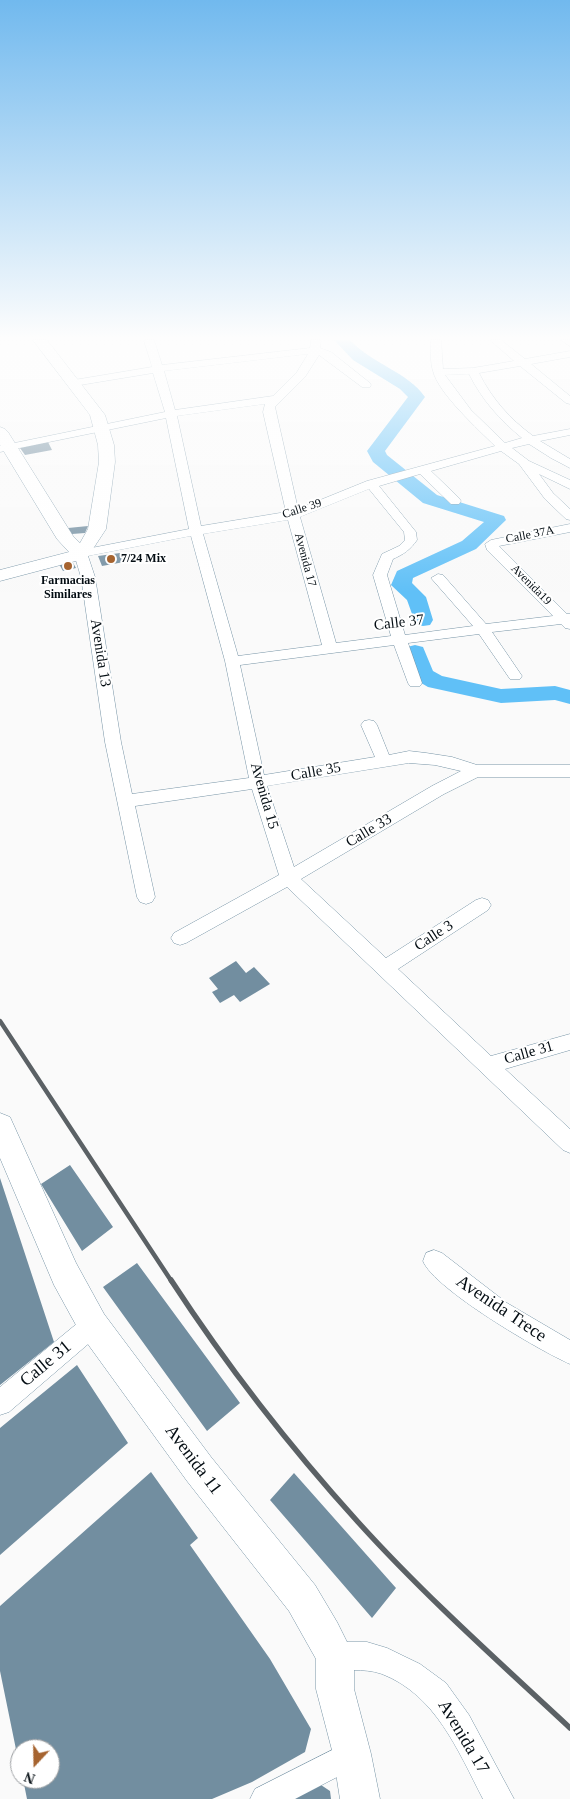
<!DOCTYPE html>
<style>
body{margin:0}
#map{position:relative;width:570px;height:1799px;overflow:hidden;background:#fafafa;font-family:"Times New Roman",serif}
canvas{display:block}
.north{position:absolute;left:10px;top:1739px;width:50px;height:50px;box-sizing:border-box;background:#fff;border:1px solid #9b9ea1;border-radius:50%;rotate:201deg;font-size:14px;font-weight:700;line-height:20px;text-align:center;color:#040d13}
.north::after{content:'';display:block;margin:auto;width:18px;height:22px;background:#a66430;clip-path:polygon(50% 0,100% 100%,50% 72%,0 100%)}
</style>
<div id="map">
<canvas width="570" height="1799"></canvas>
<div class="north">N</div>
</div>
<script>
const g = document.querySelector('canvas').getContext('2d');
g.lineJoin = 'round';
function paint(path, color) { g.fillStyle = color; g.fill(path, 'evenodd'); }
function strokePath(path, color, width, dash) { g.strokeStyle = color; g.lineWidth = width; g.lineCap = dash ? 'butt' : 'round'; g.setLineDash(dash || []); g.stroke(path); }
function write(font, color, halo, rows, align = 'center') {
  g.font = font + ' "Times New Roman",serif'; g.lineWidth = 4; g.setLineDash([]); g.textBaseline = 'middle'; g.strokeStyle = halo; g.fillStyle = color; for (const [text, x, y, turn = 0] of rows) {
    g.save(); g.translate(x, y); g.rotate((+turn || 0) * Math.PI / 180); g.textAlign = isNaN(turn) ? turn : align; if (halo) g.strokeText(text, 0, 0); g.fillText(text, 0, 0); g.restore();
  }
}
const river = new Path2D(`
 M334,340H350C372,364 408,372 425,397L385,451L387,455L437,495L504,516L506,520L476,549L413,578L412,583L426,597L433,620L430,625L423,626L416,625L407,600L391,585L397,571L462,541L484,522L423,503L373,462L367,451L408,397L400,389L353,360Z
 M415,645L423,647L433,671L442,676L501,689L555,686L570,690V704L555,700L501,703L428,687L416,680L404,652L407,647Z`);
const building = new Path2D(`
 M48,442L52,450L25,455L20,448Z
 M88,526L85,533L72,534L68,528Z
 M120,553L124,562L102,566L98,556Z
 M72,561L76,568L63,571L59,564Z
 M236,961L246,973L254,967L270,984L240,1002L234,995L220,1003L212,992L218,989L209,978Z
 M70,1165L113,1227L82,1251L41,1184Z
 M0,1178L54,1342L0,1385Z
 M137,1263L240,1403L207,1431L103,1287Z
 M77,1365L128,1443L0,1555V1428Z
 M151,1472L198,1538L190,1545L270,1659L311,1729L305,1752L252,1782L212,1799H27L23,1779H50V1749H20L19,1764L0,1671V1606Z
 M294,1473L396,1588L372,1618L270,1500Z
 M315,1781L330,1791L331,1799H279Z`);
const street = new Path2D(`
 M144,340H154L162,365L310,348L311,340H321L320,348L331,352L370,383L371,385L370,387H362L319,355L305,377L275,407L298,509L367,481L495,446C479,430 438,393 433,371C430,362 431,350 431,340H441L443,369L473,368L514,361L490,340H501L525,359L570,351V357L531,364L570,396V404L566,403L520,366L479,373C492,399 510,419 533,436L570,429V435L540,441L570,459V468L551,458L529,444L512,448L529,461L570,480V489L539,474L553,493L570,509V520L566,519L545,499L519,464L501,451L431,471L459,498L461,501L459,504H451L420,474L379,486L416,532L417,540C410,550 404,554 393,559L387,575L405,635L473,626L431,578L438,574L443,575L486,624L553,616L487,550L485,544L491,540L570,524V532L499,546L567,614H570V629L565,628L561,624L492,632L522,676L520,679H510L479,634L408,643L422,683L420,686H410L408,683L394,645L240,665L264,775L375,757L361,725L364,721L369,720L374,721L377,725L389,755L409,751L426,753L452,757L477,765H570V777H478L444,794L301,879L386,958L476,900L482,898L488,900L491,905L488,910L398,969L491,1056L570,1034V1050L505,1069L570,1129V1153L563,1150L287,887L186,943L180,945L174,943L171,938L174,933L279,875L252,789L135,806L155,897L152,902L146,904L140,902L137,897L105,742L81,577L74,554L81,550L189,529L166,418L0,452V446L165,412L153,373L74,386L69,383L74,380L152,367ZM308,354L297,372L273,396L175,410L164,371ZM469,374C482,400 500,420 522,438L505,443L471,410L445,375ZM265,404L263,412L286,512L201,526L177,416ZM369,489L404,532L405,540L399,546L382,554L373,575L391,636L336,643L300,517ZM288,520L322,645L238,656L203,534ZM191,536L225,661L249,778L132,794L121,742L95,577L88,556ZM409,763L435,765L461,771L432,786L294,867L267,786Z
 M561,340H570V346Z
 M434,1250L442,1253L507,1303L570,1340V1364C540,1351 434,1289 423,1261L426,1253Z
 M93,1313L101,1317L105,1325L101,1333L9,1412L0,1415V1387L85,1317Z
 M335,1642H367L387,1648L420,1664L446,1683L469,1715L514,1799H483C458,1751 436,1695 382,1674C363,1667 343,1673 325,1666L321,1656L325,1646Z
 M352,1740L362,1744L366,1754L362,1764L295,1799H250L255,1789Z`);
const secondary = new Path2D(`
 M33,340H47L105,415L114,445L115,462L106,529L87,558L0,581V570L69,552L57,539L0,445V427L5,429L8,432L73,536L80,543L88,529L99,462L98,445L90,415Z
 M0,1113L10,1117L76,1263L104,1314L211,1457L315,1585L337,1622L354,1656V1689L371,1754L380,1799H340L333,1754L316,1689V1659L289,1611L187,1481L82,1336L54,1285L0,1158Z`);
const railFar1 = new Path2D(`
 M0,1021L172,1282`);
const rail = new Path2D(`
 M171,1280C227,1366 290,1447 358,1522C424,1595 498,1661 570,1728`);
const markers = [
 [111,559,5,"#a66430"],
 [68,566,5,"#a66430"]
];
const farStreetnames = [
 ["Calle 39",302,509,-18],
 ["Calle 37A",530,535,-11],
 ["Avenida 17",305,560,75],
 ["Avenida19",531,585,45]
];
const farPoinames = [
 ["7/24 Mix",121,559],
 ["Farmacias",68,581,"center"],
 ["Similares",68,595,"center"]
];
const streetNames = [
 ["Calle 37",399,623,-7],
 ["Avenida 13",100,653,81],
 ["Calle 35",316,772,-10],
 ["Avenida 15",264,796,74],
 ["Calle 33",369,831,-31],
 ["Calle 3",434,936,-33],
 ["Calle 31",529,1053,-16]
];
const nearStreetnames = [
 ["Avenida Trece",501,1309,34],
 ["Calle 31",46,1364,-40],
 ["Avenida 11",193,1460,53],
 ["Avenida 17",463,1737,59]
];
paint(river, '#60c0f7');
paint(building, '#728ea0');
strokePath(street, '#7794a6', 1);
strokePath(secondary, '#7794a6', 1);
paint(street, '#fff');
paint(secondary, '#fff');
strokePath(railFar1, '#5b6165', 4.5);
strokePath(rail, '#5b6165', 5.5);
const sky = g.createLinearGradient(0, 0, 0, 592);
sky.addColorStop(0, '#71b9ee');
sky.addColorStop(0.57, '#fdfdfd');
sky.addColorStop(1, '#fdfdfd00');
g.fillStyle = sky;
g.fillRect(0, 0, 570, 592);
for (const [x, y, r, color] of markers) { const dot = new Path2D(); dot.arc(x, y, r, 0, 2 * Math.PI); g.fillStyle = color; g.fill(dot); strokePath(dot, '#fff', 2); }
write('12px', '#040d13', '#fff', farStreetnames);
write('bold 12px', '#040d13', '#fff', farPoinames, 'left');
write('15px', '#040d13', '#fff', streetNames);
write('18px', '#040d13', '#fff', nearStreetnames);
</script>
